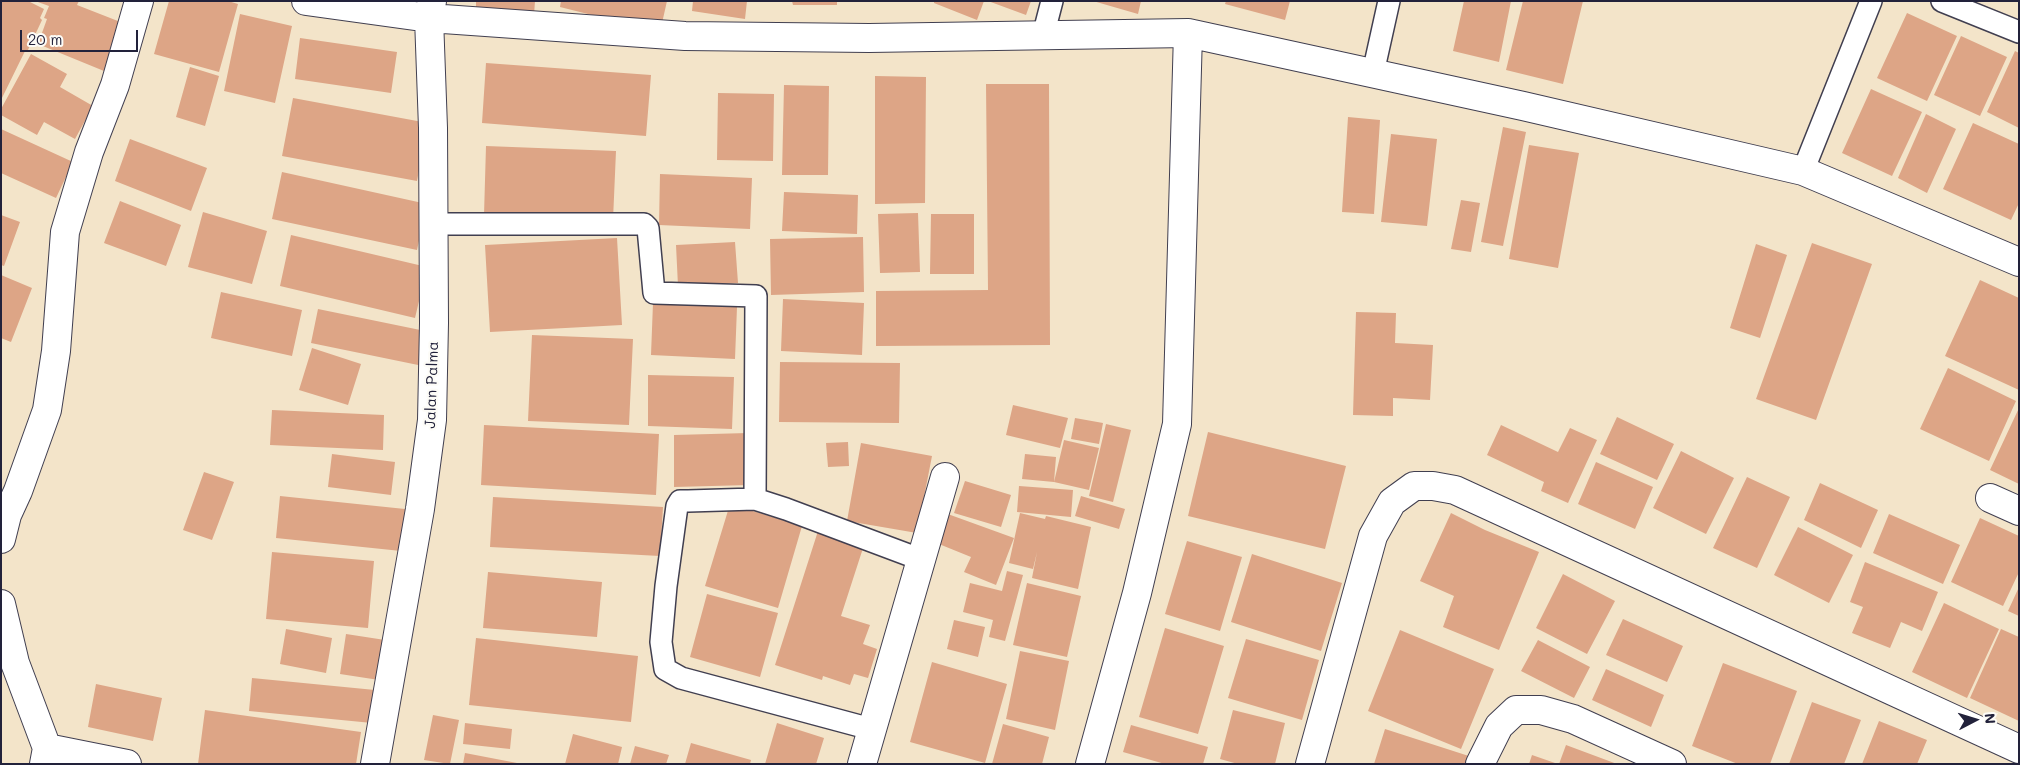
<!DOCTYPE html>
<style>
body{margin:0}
#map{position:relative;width:2020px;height:765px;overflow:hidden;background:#f3e4c9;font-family:Mali,sans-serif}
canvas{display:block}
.frame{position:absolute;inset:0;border:2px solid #22223b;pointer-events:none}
.north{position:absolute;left:1950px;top:695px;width:50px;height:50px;-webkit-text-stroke:4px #fdfcf7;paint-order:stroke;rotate:85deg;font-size:14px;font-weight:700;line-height:20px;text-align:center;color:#22223b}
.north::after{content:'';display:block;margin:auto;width:18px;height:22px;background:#22223b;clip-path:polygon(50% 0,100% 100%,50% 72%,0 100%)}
.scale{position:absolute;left:20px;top:30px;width:118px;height:22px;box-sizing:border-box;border:2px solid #22223b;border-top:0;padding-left:6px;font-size:15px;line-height:18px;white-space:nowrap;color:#22223b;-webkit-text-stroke:4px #fdfcf7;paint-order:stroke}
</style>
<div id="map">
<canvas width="2020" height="765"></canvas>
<div class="frame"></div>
<div class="north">N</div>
<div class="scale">20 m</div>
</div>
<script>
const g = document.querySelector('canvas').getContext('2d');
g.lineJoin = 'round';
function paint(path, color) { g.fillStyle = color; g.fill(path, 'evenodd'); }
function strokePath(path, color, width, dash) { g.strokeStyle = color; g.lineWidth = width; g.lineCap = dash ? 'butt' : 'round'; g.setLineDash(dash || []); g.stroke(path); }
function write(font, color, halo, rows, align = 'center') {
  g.font = font + ' Mali,sans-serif'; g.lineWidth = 4.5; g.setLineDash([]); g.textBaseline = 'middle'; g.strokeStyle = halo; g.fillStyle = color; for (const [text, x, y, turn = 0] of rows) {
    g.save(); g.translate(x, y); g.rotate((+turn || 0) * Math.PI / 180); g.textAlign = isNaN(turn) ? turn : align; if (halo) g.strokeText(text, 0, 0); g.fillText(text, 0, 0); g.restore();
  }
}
const building = new Path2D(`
 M1,1H28L44,9L40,18L42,20L27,52L25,51L1,100Z
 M35,1H79L77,5L123,23L104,71L38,44L47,19L44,18L49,6Z
 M169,1H228L238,4L219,72L154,54Z
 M476,1H535L534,15L476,11Z
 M561,1H667L660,32L560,7Z
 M693,1H747L745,19L692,11Z
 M792,1H837V5H793Z
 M934,1H984L977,20L934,3Z
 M988,1H1031L1026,15Z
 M1093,1H1141L1138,14Z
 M1226,1H1290L1285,20L1225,4Z
 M1464,1H1511L1499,62L1453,51Z
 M1523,1H1583L1563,84L1506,70Z
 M1907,13L1957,36L1927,101L1877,78Z
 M240,14L292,26L275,103L224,91Z
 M1961,36L2007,57L1980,116L1934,95Z
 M300,38L397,52L391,93L295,79Z
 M2015,51L2019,53V128L1987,112Z
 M31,54L67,74L60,87L93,106L75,139L44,122L37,135L1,115V109Z
 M486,63L651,75L646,136L482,123Z
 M190,67L219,76L205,126L176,117Z
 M875,76L926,77L925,203L875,204Z
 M986,84H1049L1050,345L876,346V291L988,290Z
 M784,85L829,86L828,175H782Z
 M1871,89L1922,112L1892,176L1842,153Z
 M718,93L774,94L773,161L717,160Z
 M293,98L428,123L417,181L282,156Z
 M1926,114L1956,129L1927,193L1898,178Z
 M1348,117L1380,120L1374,214L1342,212Z
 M1973,123L2019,144V203L2011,220L1943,189Z
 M1503,127L1526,132L1503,246L1481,242Z
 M1,129L73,162L56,198L1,173Z
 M1391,134L1437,139L1427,226L1381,222Z
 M130,139L207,168L191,211L115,181Z
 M1529,145L1579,153L1558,268L1509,259Z
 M486,146L616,151L613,220L484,215Z
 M282,172L427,204L417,250L272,219Z
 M660,174L752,178L750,229L659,225Z
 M784,192L858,195L857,234L782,231Z
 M1461,200L1480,203L1471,252L1451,249Z
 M120,201L181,225L166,266L104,243Z
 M203,212L267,231L252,284L188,267Z
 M918,213L920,272L880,273L878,214Z
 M931,214H974V274H930Z
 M1,215L20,222L4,266L1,265Z
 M291,235L427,267L415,318L280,286Z
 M863,237L864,292L771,295L770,239Z
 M617,238L622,325L490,332L485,245Z
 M735,242L738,283L678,286L676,245Z
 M1812,243L1872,264L1816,420L1756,399Z
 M1756,244L1787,255L1760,338L1730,328Z
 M1,275L32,288L11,342L1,338Z
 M1980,280L2019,298V390L1945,356Z
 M221,292L302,310L292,356L211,338Z
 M783,299L864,303L862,355L781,351Z
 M653,303L737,307L735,359L651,355Z
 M318,309L430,332L423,366L311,343Z
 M1356,312L1396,313L1395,343L1433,345L1430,400L1393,398V416L1353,415Z
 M532,335L633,339L629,425L528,421Z
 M312,348L361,364L348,405L299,390Z
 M780,362L900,363L899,423L779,422Z
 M1948,368L2016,401L1989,461L1920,429Z
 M648,375L734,377L732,429L648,426Z
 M1013,405L1068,418L1060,448L1006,435Z
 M2019,408V484L1990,470Z
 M272,410L384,415L383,450L270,445Z
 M1617,417L1674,444L1657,480L1600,454Z
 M1075,418L1103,423L1099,444L1071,439Z
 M1106,424L1131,430L1113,502L1089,496Z
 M484,425L659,434L656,495L481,485Z
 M1501,425L1558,452L1570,428L1597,440L1568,503L1541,491L1544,482L1487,455Z
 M1208,432L1346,466L1325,549L1188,516Z
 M748,433L750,485L674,487V435Z
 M1064,440L1099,448L1089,490L1054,482Z
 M848,442L849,466L828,467L826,443Z
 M861,443L932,456L917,533L847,521Z
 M1681,451L1734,478L1706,534L1653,508Z
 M332,454L395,462L391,495L328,487Z
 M1025,454L1056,457L1054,482L1022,479Z
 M1596,462L1653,487L1635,529L1578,504Z
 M204,472L234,482L212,540L183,530Z
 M1747,477L1790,497L1757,568L1713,548Z
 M965,481L1011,495L1001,527L954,513Z
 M1820,483L1878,510L1861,548L1804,520Z
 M1019,486L1073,490L1071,517L1017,512Z
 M280,496L405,509L401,551L276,538Z
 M1081,496L1125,509L1119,529L1075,516Z
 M493,497L663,507L660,556L490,547Z
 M730,504L802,526L778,608L705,586Z
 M945,513L1014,538L996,585L964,572L971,557L934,542Z
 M1020,513L1045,519L1046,516L1091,527L1078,589L1032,578L1037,552L1033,569L1009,563Z
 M1451,513L1485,530L1539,552L1499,650L1443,627L1454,596L1420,581Z
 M1889,514L1960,545L1943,584L1873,553Z
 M1980,518L2019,536V572L2003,606L1951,582Z
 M1798,527L1853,555L1829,603L1774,575Z
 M818,531L864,545L841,616L870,625L863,644L877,649L868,678L854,674L850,685L823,676L822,680L775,665Z
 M1187,541L1242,557L1220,631L1165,614Z
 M272,552L374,561L368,628L266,619Z
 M1252,554L1342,583L1321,651L1231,622Z
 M1865,562L1938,592L1922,631L1901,622L1890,648L1852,633L1863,607L1850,602Z
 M1007,571L1023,575L1005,641L989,637L993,620L963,612L970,583L1002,591Z
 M488,572L602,582L597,637L483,628Z
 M1563,574L1615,601L1587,654L1536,628Z
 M1027,583L1081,596L1067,657L1013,645Z
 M2019,587V616L2008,611Z
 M707,594L778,613L760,677L690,657Z
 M1944,603L1999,629L1967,698L1912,672Z
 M1623,619L1683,646L1667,682L1606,655Z
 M954,620L985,627L978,657L947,649Z
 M1165,628L1224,646L1198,734L1139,717Z
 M286,629L332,638L326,673L280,664Z
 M2001,629L2019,637V721L1970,698Z
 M1400,630L1494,669L1461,749L1368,711Z
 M346,634L385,640L379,680L340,674Z
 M476,638L638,656L631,722L469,705Z
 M1246,639L1319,660L1302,720L1228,698Z
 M1538,640L1590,667L1574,698L1521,671Z
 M1020,651L1069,661L1055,730L1006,719Z
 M932,662L1007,684L985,763L910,742Z
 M1723,663L1797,691L1770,764H1738L1692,746Z
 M1606,669L1664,695L1651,727L1592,700Z
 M252,678L375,690L372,723L249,711Z
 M96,684L162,698L153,741L88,727Z
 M1812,702L1861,720L1844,764H1789Z
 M205,710L361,732L356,764H198Z
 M1233,710L1285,723L1275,764H1238L1220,759Z
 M433,715L459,720L450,764L424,760Z
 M1879,721L1927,740L1917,764H1862Z
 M465,723L512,729L510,749L463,744Z
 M777,723L824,738L816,764H765Z
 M1003,724L1049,737L1042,764H992Z
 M1131,725L1208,747L1203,764H1165L1123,752Z
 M1385,729L1475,758L1473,764H1374Z
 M573,734L622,747L618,764H565Z
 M691,743L751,760L750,764H685Z
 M1566,745L1617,764H1559Z
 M635,746L669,755L666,764H630Z
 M465,753L517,763V764H463Z
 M1532,755L1555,763V764H1529Z`);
const service = new Path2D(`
 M1942,1L2019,32
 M1043,36L1052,1
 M1373,73L1389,1
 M1803,171L1871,1
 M433,224H644L648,228L654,293L756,296L755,499L786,509L922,560
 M755,499L688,501H680L677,506L666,586L661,642L665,669L681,678L871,729`);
const minor = new Path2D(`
 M306,1L429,18L685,36L869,38L1188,33L1523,106L1803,171L2019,262
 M1990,498L2019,511
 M1,539L7,515L18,491L47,410L56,351L65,232L89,152L115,85L139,1
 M1,604L15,663L47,748
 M44,764L47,748L127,764
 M375,764L420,509L432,420L434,323L433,128L429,18L432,1
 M862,764L945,477
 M1090,764L1137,593L1177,424L1188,33
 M1310,764L1373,536L1392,502L1414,486H1433L1455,490L2019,749
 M1480,764L1499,726L1516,710H1541L1573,719L1672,764`);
const streetNames = [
 ["Jalan Palma",432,385,-88]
];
paint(building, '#dda586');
strokePath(service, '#413f50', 24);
strokePath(minor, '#413f50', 30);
strokePath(service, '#fff', 21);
strokePath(minor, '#fff', 28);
write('15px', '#22223b', '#fdfcf7', streetNames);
</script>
